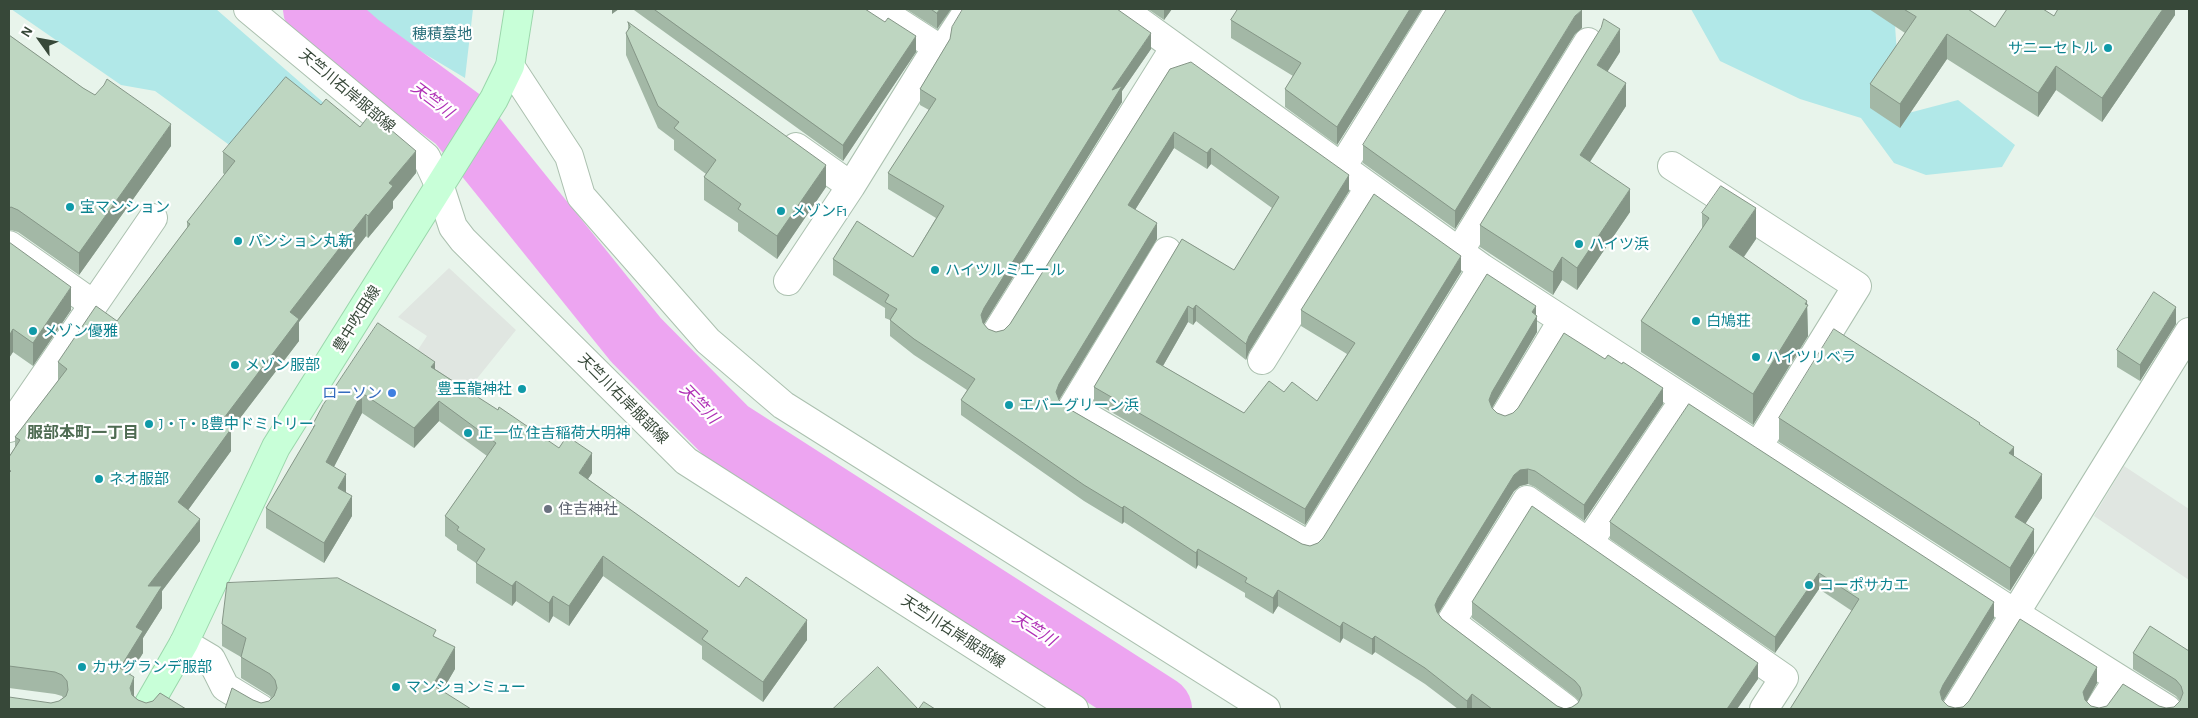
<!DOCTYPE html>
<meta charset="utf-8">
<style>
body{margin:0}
#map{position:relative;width:2198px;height:718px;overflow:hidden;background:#e8f4eb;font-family:"Alegreya Sans",sans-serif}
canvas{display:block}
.frame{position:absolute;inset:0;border:10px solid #374839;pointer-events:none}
.north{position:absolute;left:15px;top:15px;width:50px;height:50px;-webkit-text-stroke:4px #fff;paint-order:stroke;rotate:302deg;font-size:14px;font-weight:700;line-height:20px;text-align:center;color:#374839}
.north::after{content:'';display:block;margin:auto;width:18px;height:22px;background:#374839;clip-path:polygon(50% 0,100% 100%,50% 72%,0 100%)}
</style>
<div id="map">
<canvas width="2198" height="718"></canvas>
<div class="frame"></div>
<div class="north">N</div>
</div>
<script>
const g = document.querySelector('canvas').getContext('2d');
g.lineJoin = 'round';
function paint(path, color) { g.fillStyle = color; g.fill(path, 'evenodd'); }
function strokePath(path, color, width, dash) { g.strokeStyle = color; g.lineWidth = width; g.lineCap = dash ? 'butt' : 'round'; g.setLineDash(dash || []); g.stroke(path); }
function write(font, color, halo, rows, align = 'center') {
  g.font = font + ' "Alegreya Sans","Noto Sans JP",sans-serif'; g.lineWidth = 4.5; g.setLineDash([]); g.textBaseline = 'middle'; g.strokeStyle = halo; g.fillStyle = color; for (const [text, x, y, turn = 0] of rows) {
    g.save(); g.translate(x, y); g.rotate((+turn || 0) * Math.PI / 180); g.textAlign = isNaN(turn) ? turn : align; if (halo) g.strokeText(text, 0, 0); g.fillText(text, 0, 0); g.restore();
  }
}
const green = new Path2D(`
 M11,9H216L325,104L272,176L155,91L121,85Z
 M356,9H473L465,78L370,21Z
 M1691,9H1892L1894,10L1901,115L1958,100L2015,145L2002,167L1926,175L1894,163L1861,118L1800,99L1720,61Z`);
const parking = new Path2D(`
 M449,268L516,330L463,396L410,362L427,336L398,317Z
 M2124,466L2189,509V580L2094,516Z`);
const river = new Path2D(`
 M316,9L357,45L459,120L636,340L727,432L1159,709`);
const lane = new Path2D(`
 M937,47L962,9`);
const street = new Path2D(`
 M248,9L426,157L440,187L453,227L463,240L686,461L1074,709
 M1122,9L1482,268L2016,614L2167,709
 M510,66L569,156L581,196L708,341L783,405L1266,709
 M796,147L851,186
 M1672,166L1857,286L1757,448
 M1342,167L1440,9
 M9,245L93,304
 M1167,251L1072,408L1310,546L1482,268
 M1459,252L1588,42
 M788,281L851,186L937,47L878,9
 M997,332L1175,47
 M1262,360L1369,188
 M1505,416L1562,321
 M9,428L153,218
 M1589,542L1684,400
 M184,643L211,659L225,687L261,709
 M1566,709L1451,622L1527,500L1784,678L1764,709
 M1956,709L2189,332
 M2099,709L2118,679`);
const secondary = new Path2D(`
 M146,709L184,643L276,447L494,99L510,66L519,9`);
const wall = new Path2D(`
 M630,9H865L916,52L843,161L634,10Z
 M906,9H951L937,29Z
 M1148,9H1172L1164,20Z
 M1238,9H1422L1337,145L1285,107V89L1293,76L1231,38V20Z
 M1869,9H1968L1995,27L2054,16L2175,9V15L2102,122L2056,90L2038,117L1947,59L1900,128L1870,108V84L1905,33Z
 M628,22L826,187L777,259L738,231V223L704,200V177L706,174L674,150V140L658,128L626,55V33L628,30Z
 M1582,28L1575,34L1455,229L1363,163V145Z
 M9,35L83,88L171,146L79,275L18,232L11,230H9Z
 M950,39L1151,49L1122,91V102L984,324L988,329L996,332L1004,330L1010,324L1170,69L1349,191L1249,352L1246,360L1196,321L1193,325L1188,322L1163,366L1244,413L1284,392L1317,401L1347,354L1301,326V310L1461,272L1305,525L1094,402V387L1182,239L1234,270L1272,208L1211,164L1207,169L1174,148L1135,210L1157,239L1059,400L1064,406L1302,544L1310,546L1318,543L1536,315L1537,332L1492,408L1497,413L1505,416L1663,404L1584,521L1535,487L1528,484L1520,486L1514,491L1438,614L1442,619L1557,706L1565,709L1572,707L1578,703L1579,701L1575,697L1472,618V602L1758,679L1737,709H1458L1425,684L1375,652L1372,655L1343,638L1340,643L1278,606L1273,614L1245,597V593L1198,565L1196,569L1124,522L1122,524L1084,501L961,415V400L967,390L914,355L890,336V320L885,318V308L833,275V259L913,257L936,218L888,189V173L929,110L920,105V89Z
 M1620,52L1607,72L1626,106L1590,162L1630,212L1577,290L1562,280L1553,295L1480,247V225Z
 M321,105L416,173L393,201V208L368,238L366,236L299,322V341L231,430V451L188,510L200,541L162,591V608L143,638V653L130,674L134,696L138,700L146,703L186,709L51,703L59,701L63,698L62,696L55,694L9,688V457L15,447V437L58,381V362L117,321L187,228V222L225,175L223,173V152Z
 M1702,213L1756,239L1744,257L1807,305L1808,336L1753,425L1641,352V321L1702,229Z
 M9,242L71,310L33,366L13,352L9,358Z
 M2176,324L2140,381L2117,367V350Z
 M435,369L592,473L588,479L807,640L763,702L702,659V646L603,576L569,626L553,616L549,623L516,601L512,606L476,583V563L457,550V545L445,536V516L487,456L439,421L414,448L362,413L334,467L346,493L352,516L324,563L266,528V508L313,429V424L323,405Z
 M1689,404L1994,618L1943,701L1948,706L1955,708L2097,683L2087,702L2091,706L2099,708L2159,706L2166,708L2174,707L2180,701L2176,696L2133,669V653L2189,651V709H1790L1852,611L1819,589L1775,653L1610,539V522Z
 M1779,418L1980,425L2014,456L2042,498L2025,524L2034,553L2010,591L1779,442Z
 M222,624L436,637L455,669L442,691L225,709L253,700L261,703L269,701L271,698L270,696L241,678V657L222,646Z`);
const shadedWall = new Path2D(`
 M612,9H619L612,14Z
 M940,9H951L937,29V13Z
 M1164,9H1172L1164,20Z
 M1410,9H1422L1337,145V127Z
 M2163,9H2175V15L2102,122V98Z
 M1582,10V28L1575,34L1455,229V211L1575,16Z
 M1620,29V52L1597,88V65Z
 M1151,33V49L1122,91V102L984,324L981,331V315L984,308L1112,90Z
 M1947,34V59L1900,128V104Z
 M916,36V52L843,161V145Z
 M2056,66V90L2038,117V93Z
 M1626,83V106L1580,177V155Z
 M171,124V146L79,275V253Z
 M1174,132V148L1128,221V205Z
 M1211,148V164L1207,169V153Z
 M416,151V173L393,201V208L368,238V216L389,183Z
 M826,165V187L777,259V236Z
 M1349,175V191L1249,352L1246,360V344L1249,336Z
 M1630,189V212L1577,290V268Z
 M1756,208V239L1729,278V247Z
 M366,214V236L299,322V341L231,430V451L178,524V502L221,422L290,312Z
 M1157,223V239L1059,400L1056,392L1059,384Z
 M1461,256V272L1305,525V509Z
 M1562,257V280L1553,295V272Z
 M71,287V310L33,366V343Z
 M1807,301L1808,336L1753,425V394Z
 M1196,305V321L1193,325V309Z
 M1188,306V322L1156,378V362Z
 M1536,306V318L1537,316V332L1492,408L1489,400L1492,392L1532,312Z
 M2176,307V324L2140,381V365Z
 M13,329V352L9,358V336Z
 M435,362V382L431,367Z
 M1663,388V404L1584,521V505Z
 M362,393V413L326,482V462Z
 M439,401V421L414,448V428Z
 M2014,447V471L2009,453Z
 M592,453V473L579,492V473Z
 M1528,469V484L1520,486L1514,491L1438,614L1435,621V605L1438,598L1514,475L1520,470Z
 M346,474V494L338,488Z
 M2042,474V498L2015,540V517Z
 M352,496V516L324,563V543Z
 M1124,506V522L1122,524V508Z
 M200,519V541L162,591V608L143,638V653L120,690V668L148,586Z
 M2034,529V553L2010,591V568Z
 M1198,549V565L1196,569V553Z
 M603,556V576L569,626V606Z
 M1819,573V589L1775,653V637Z
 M516,581V601L512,606V586Z
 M1278,590V606L1273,614V598Z
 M553,596V616L549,623V603Z
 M1994,602V618L1943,701L1940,692L1943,685Z
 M807,620V640L763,702V682Z
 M1343,622V638L1340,643V627Z
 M1375,636V652L1372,655V639Z
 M455,647V669L433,707V685Z
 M1758,663V679L1737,709H1727Z
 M2097,667V683L2083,708V692Z
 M134,677V699L130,688Z
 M1472,694V709H1467V701Z`);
const building = new Path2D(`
 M654,9H865L885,22L888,18L916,36L843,145Z
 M931,9H940L937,13Z
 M963,9H1117L1151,33L1112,90L1122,86L984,308L981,315L983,323L988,329L996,332L1004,330L1010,324L1170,69L1191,62L1349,175L1249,336L1246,344L1196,305L1193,309L1188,306L1156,362L1244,413L1269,381L1284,392L1292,382L1317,401L1355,343L1301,310L1374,194L1461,256L1305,509L1094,387L1182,239L1234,270L1279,197L1211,148L1207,153L1174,132L1128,205L1157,223L1059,384L1056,392L1059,400L1064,406L1302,544L1310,546L1318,543L1323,538L1487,274L1536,306L1532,312L1537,316L1492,392L1489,400L1492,408L1497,413L1505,416L1513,413L1518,408L1564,333L1605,359L1608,355L1622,364L1623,362L1663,388L1584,505L1535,471L1528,469L1520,470L1514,475L1438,598L1435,605L1437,612L1442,619L1557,706L1565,709L1572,707L1578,703L1582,695L1580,687L1575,681L1472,602L1532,506L1758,663L1727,709H1492L1472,694L1467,701L1425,668L1375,636L1372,639L1343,622L1340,627L1278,590L1273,598L1245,582L1247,578L1198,549L1196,553L1124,506L1122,508L1084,485L961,400L975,379L914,339L890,320L897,309L885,302L889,295L833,259L857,221L913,257L944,206L888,173L936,99L920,89L950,39L952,27Z
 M1238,9H1410L1337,127L1285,89L1301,63L1231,20Z
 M1447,9H1580L1582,10L1575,16L1455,211L1363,145Z
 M1904,9H1968L1995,27L2007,9H2043L2054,16L2058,9H2163L2102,98L2056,66L2038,93L1947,34L1900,104L1870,84L1916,17Z
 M1604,19L1620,29L1597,65L1626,83L1580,155L1630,189L1577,268L1562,257L1553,272L1480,225L1601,28Z
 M628,22L826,165L777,236L738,209L741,204L704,177L716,160L674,128L679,122L658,106L626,33L630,27Z
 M9,35L83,88L95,95L104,85L107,79L171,124L79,253L18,210L11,207L9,208Z
 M286,77L321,105L326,99L360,127L371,113L416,151L389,183L393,186L368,216L366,214L290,312L299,319L221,422L231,429L178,502L200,519L148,586H162L136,627L143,631L120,668L134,677L130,688L132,695L138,700L146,703L153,701L160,693L186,709H9V697L51,703L59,701L66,696L68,690L67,681L62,675L55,672L9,666V473L11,471L9,470V457L20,440L15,437L67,369L58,362L96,306L117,321L190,224L187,222L235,161L223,152Z
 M1721,186L1756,208L1729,247L1807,301L1805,304L1808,305L1753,394L1641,321L1709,218L1702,213Z
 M9,242L71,287L33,343L13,329L9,336Z
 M2154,292L2176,307L2140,365L2117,350Z
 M378,323L435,362L431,367L498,410L499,407L559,448L567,436L592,453L579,473L739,587L746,577L807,620L763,682L702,639L708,631L603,556L569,606L553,596L549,603L516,581L512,586L476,563L485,549L457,530L459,527L445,516L496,443L439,401L414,428L362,393L326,462L346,474L338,488L352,496L324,543L266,508L315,425L313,424L323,405Z
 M1834,329L1980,423L1979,424L2014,447L2009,453L2042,474L2015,517L2034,529L2010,568L1779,418Z
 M1689,404L1994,602L1943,685L1940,692L1942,700L1948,706L1955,708L1963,707L1969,701L2020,619L2097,667L2083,692L2085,700L2091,706L2099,708L2107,706L2123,684L2159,706L2166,708L2174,707L2180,701L2183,693L2181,686L2176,680L2133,653L2150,626L2189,651V709H1790L1859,599L1819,573L1775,637L1610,522Z
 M338,578L436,630L433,636L455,647L433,685L471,709H225L232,688L253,700L261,703L269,701L274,696L277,688L275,680L270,674L241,657L246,638L222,624L227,583Z
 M878,667L918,709H833Z
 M924,702L935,709H919Z`);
const markers = [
 [2108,48,5,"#0f9aa8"],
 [70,207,5,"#0f9aa8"],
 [781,211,5,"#0f9aa8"],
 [238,241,5,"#0f9aa8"],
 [1579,244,5,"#0f9aa8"],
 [935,270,5,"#0f9aa8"],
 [1696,321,5,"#0f9aa8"],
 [33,331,5,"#0f9aa8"],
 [1756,357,5,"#0f9aa8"],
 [235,365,5,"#0f9aa8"],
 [522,389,5,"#0f9aa8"],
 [392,393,5,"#3f7fe0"],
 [1009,405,5,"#0f9aa8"],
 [149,424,5,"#0f9aa8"],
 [468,433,5,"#0f9aa8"],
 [99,479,5,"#0f9aa8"],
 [548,509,5,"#6b7280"],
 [1809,585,5,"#0f9aa8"],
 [82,667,5,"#0f9aa8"],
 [396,687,5,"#0f9aa8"]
];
const parkNames = [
 ["穂積墓地",442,34]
];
const cultureNames = [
 ["サニーセトル",2098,48,"right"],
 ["宝マンション",80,207],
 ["メゾンF1",791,211],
 ["パンション丸新",248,241],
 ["ハイツ浜",1589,244],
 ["ハイツルミエール",945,270],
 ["白鳩荘",1706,321],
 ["メゾン優雅",43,331],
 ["ハイツリベラ",1766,357],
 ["メゾン服部",245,365],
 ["豊玉龍神社",512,389,"right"],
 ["エバーグリーン浜",1019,405],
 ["J・T・B豊中ドミトリー",159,424],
 ["正一位 住吉稲荷大明神",478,433],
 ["ネオ服部",109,479],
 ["コーポサカエ",1819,585],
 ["カサグランデ服部",92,667],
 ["マンションミュー",406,687]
];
const streetNames = [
 ["天竺川右岸服部線",347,91,40],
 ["豊中吹田線",357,319,-58],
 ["天竺川右岸服部線",623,399,45],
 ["天竺川右岸服部線",953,632,33]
];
const shopNames = [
 ["ローソン",382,393]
];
const worshipNames = [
 ["住吉神社",558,509]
];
const waterNames = [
 ["天竺川",432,100,37],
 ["天竺川",699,404,46],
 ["天竺川",1034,629,33]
];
const neighbourhoodNames = [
 ["服部本町一丁目",83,433]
];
paint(green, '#b1e8e8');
paint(parking, '#e0e6e1');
strokePath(river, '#eda5f1', 66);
strokePath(lane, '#abc0af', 19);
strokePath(street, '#abc0af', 30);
strokePath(secondary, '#9ad7ab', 30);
strokePath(lane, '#fff', 16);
strokePath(street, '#fff', 28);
strokePath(secondary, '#c8ffd8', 28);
paint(wall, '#a3b8a6');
paint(shadedWall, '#859687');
paint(building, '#bed6c1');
strokePath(building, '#859687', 1);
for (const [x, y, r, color] of markers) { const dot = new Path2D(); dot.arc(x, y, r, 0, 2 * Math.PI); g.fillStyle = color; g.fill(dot); strokePath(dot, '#fff', 2); }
write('15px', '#296e7a', '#fff', parkNames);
write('15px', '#0d838f', '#fff', cultureNames, 'left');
write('15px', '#374839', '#fff', streetNames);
write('15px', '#366cbe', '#fff', shopNames, 'right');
write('15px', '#5b616d', '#fff', worshipNames, 'left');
write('italic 16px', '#af2fb5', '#fff', waterNames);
write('bold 16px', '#4e6b52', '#fff', neighbourhoodNames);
</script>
